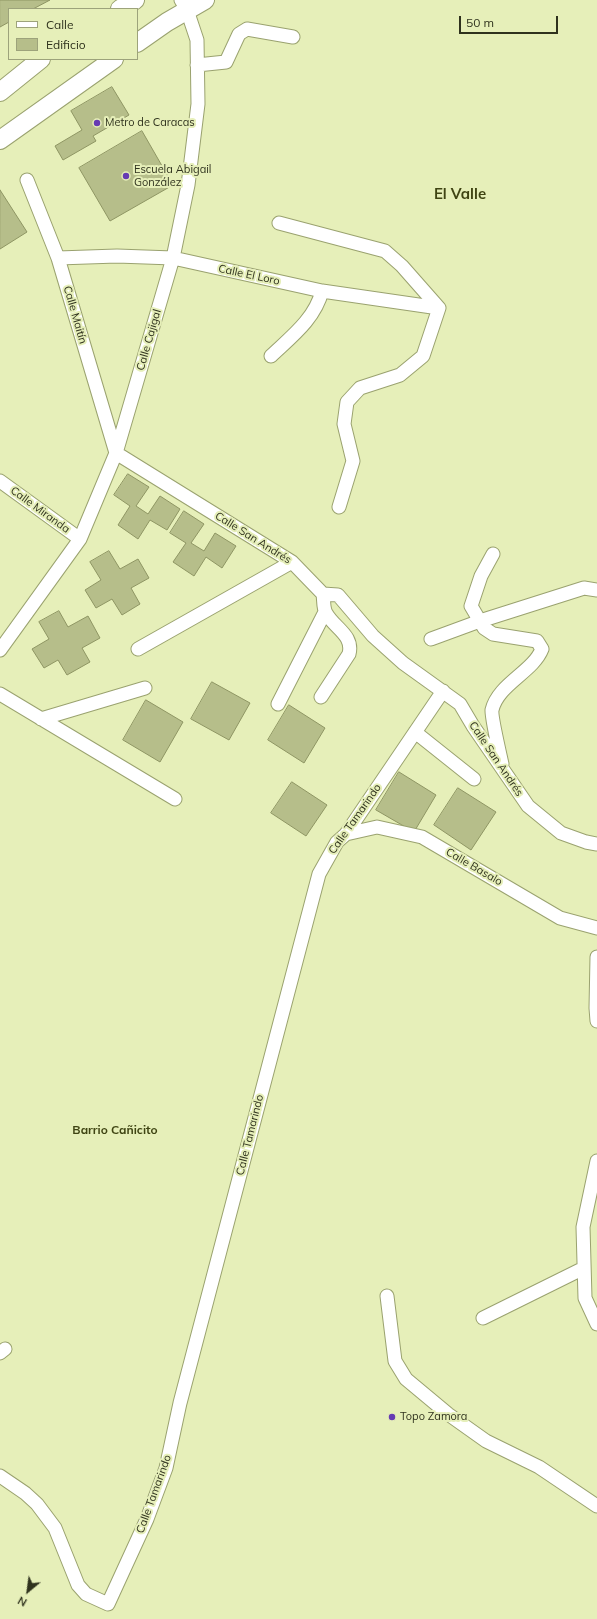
<!DOCTYPE html>
<meta charset="utf-8">
<style>
body{margin:0}
#map{position:relative;width:597px;height:1619px;overflow:hidden;background:#e6efb9;font-family:Mulish,sans-serif}
canvas{display:block}
.legend{position:absolute;left:8px;top:8px;width:130px;height:52px;box-sizing:border-box;background:#e6efb9;border:1px solid #9da37b;margin:0;padding:5px 7px;list-style:none;font-size:12px;color:#2f321d}
.legend li{display:flex;align-items:center;gap:8px;height:20px}
.legend b{width:20px;border:1px solid #9da37b}
.north{position:absolute;left:8px;top:1571px;width:40px;height:40px;-webkit-text-stroke:3px #e6efb9;paint-order:stroke;rotate:209deg;font-size:11px;font-weight:700;line-height:16px;text-align:center;color:#2f321d}
.north::after{content:'';display:block;margin:auto;width:14px;height:18px;background:#2f321d;clip-path:polygon(50% 0,100% 100%,50% 72%,0 100%)}
.scale{position:absolute;left:459px;top:16px;width:99px;height:18px;box-sizing:border-box;border:2px solid #2f321d;border-top:0;padding-left:5px;font-size:12px;line-height:14px;white-space:nowrap;color:#2f321d;-webkit-text-stroke:3px #e6efb9;paint-order:stroke}
</style>
<div id="map">
<canvas width="597" height="1619"></canvas>
<ul class="legend">
<li><b style="height:5px;background:#fff"></b>Calle</li>
<li><b style="height:11px;background:#b6be8a"></b>Edificio</li>
</ul>
<div class="north">N</div>
<div class="scale">50 m</div>
</div>
<script>
const g = document.querySelector('canvas').getContext('2d');
g.lineJoin = 'round';
function paint(path, color) { g.fillStyle = color; g.fill(path, 'evenodd'); }
function strokePath(path, color, width, dash) { g.strokeStyle = color; g.lineWidth = width; g.lineCap = dash ? 'butt' : 'round'; g.setLineDash(dash || []); g.stroke(path); }
function write(font, color, halo, rows, align = 'center') {
  g.font = font + ' Mulish,sans-serif'; g.lineWidth = 4; g.setLineDash([]); g.textBaseline = 'middle'; g.strokeStyle = halo; g.fillStyle = color; for (const [text, x, y, turn = 0] of rows) {
    g.save(); g.translate(x, y); g.rotate((+turn || 0) * Math.PI / 180); g.textAlign = isNaN(turn) ? turn : align; if (halo) g.strokeText(text, 0, 0); g.fillText(text, 0, 0); g.restore();
  }
}
const building = new Path2D(`
 M0,0H50L33,9H9V22L0,27Z
 M112,87L129,115L93,136L96,141L63,160L55,146L82,130L71,111Z
 M142,131L173,185L110,221L79,168Z
 M0,190L27,232L0,249Z
 M128,474L149,487L136,506L148,514L160,496L180,509L167,530L150,520L138,539L118,525L130,506L114,495Z
 M184,511L204,524L191,543L204,551L215,533L236,546L222,568L206,557L194,576L173,562L186,543L170,533Z
 M109,551L120,569L138,559L149,578L131,588L140,604L122,615L112,599L96,608L85,590L101,580L90,562Z
 M59,611L68,627L88,616L100,638L82,648L90,662L67,675L58,660L44,668L32,649L49,639L39,622Z
 M212,682L250,703L229,740L191,719Z
 M146,700L183,722L160,762L123,740Z
 M289,705L325,728L304,763L268,740Z
 M399,772L436,795L414,832L376,810Z
 M292,782L327,805L306,836L271,813Z
 M458,788L496,812L471,850L434,825Z`);
const minor = new Path2D(`
 M197,65L226,62L239,34L247,29L293,37
 M27,180L58,258L116,453
 M279,223L385,251L402,266L439,308L423,356L400,375L360,388L347,402L344,424L353,461L339,507
 M58,258L117,256L173,258L322,291L439,308
 M271,356C291,337 315,319 322,291
 M116,453L292,562L323,594L338,595L373,636L403,663L460,704L473,726L528,806L561,833L586,842L597,844
 M0,481L80,539
 M493,554L481,576L471,606L484,628L493,634L537,641L542,649C533,672 498,684 492,710C491,716 500,755 502,764
 M431,639L480,621L584,588L597,590
 M138,649L292,562
 M0,650L80,539L116,453L173,258L188,185L198,104L197,40L187,10L181,0
 M0,694L175,799
 M321,697L349,654C354,635 334,628 326,613C323,608 324,600 323,594
 M278,704L325,612
 M41,719L145,688
 M415,732L474,779
 M346,834L377,827L422,837L560,918L597,928
 M597,957L596,1008L597,1021
 M597,1161L583,1227L585,1298L597,1324
 M387,1296L395,1361L406,1379L448,1414L486,1441L539,1467L597,1506
 M483,1318L584,1268
 M0,1353L5,1349
 M0,1476L25,1493L37,1504L55,1528L78,1585L86,1594L108,1604L147,1519L166,1468L180,1403L319,874L337,842L346,834L443,691`);
const secondary = new Path2D(`
 M120,9L135,0
 M137,43L167,22L205,0
 M0,92L41,59
 M0,140L114,59`);
const markers = [
 [97,123,4,"#663bb3"],
 [126,176,4,"#663bb3"],
 [392,1417,4,"#663bb3"]
];
const poiNames = [
 ["Metro de Caracas",105,123],
 ["Escuela Abigail",134,170],
 ["González",134,183],
 ["Topo Zamora",400,1417]
];
const streetNames = [
 ["Calle El Loro",249,275,12],
 ["Calle Maitín",75,315,74],
 ["Calle Cajigal",149,340,-74],
 ["Calle Miranda",40,510,36],
 ["Calle San Andrés",253,538,32],
 ["Calle San Andrés",496,759,56],
 ["Calle Tamarindo",355,819,-55],
 ["Calle Basalo",474,867,30],
 ["Calle Tamarindo",250,1135,-76],
 ["Calle Tamarindo",154,1494,-70]
];
const neighbourhoodNames = [
 ["Barrio Cañicito",115,1130]
];
const districtNames = [
 ["El Valle",460,194]
];
paint(building, '#b6be8a');
strokePath(building, '#8e9563', 1);
strokePath(minor, '#9aa26f', 15);
strokePath(secondary, '#9aa26f', 20);
strokePath(minor, '#fff', 13);
strokePath(secondary, '#fff', 18);
for (const [x, y, r, color] of markers) { const dot = new Path2D(); dot.arc(x, y, r, 0, 2 * Math.PI); g.fillStyle = color; g.fill(dot); strokePath(dot, '#e6efb9', 1.5); }
write('11px', '#2f321d', '#e6efb9', poiNames, 'left');
write('11px', '#2f321d', '#e6efb9', streetNames);
write('bold 12px', '#3f4413', '#e6efb9', neighbourhoodNames);
write('bold 15px', '#3f4413', '#e6efb9', districtNames);
</script>
